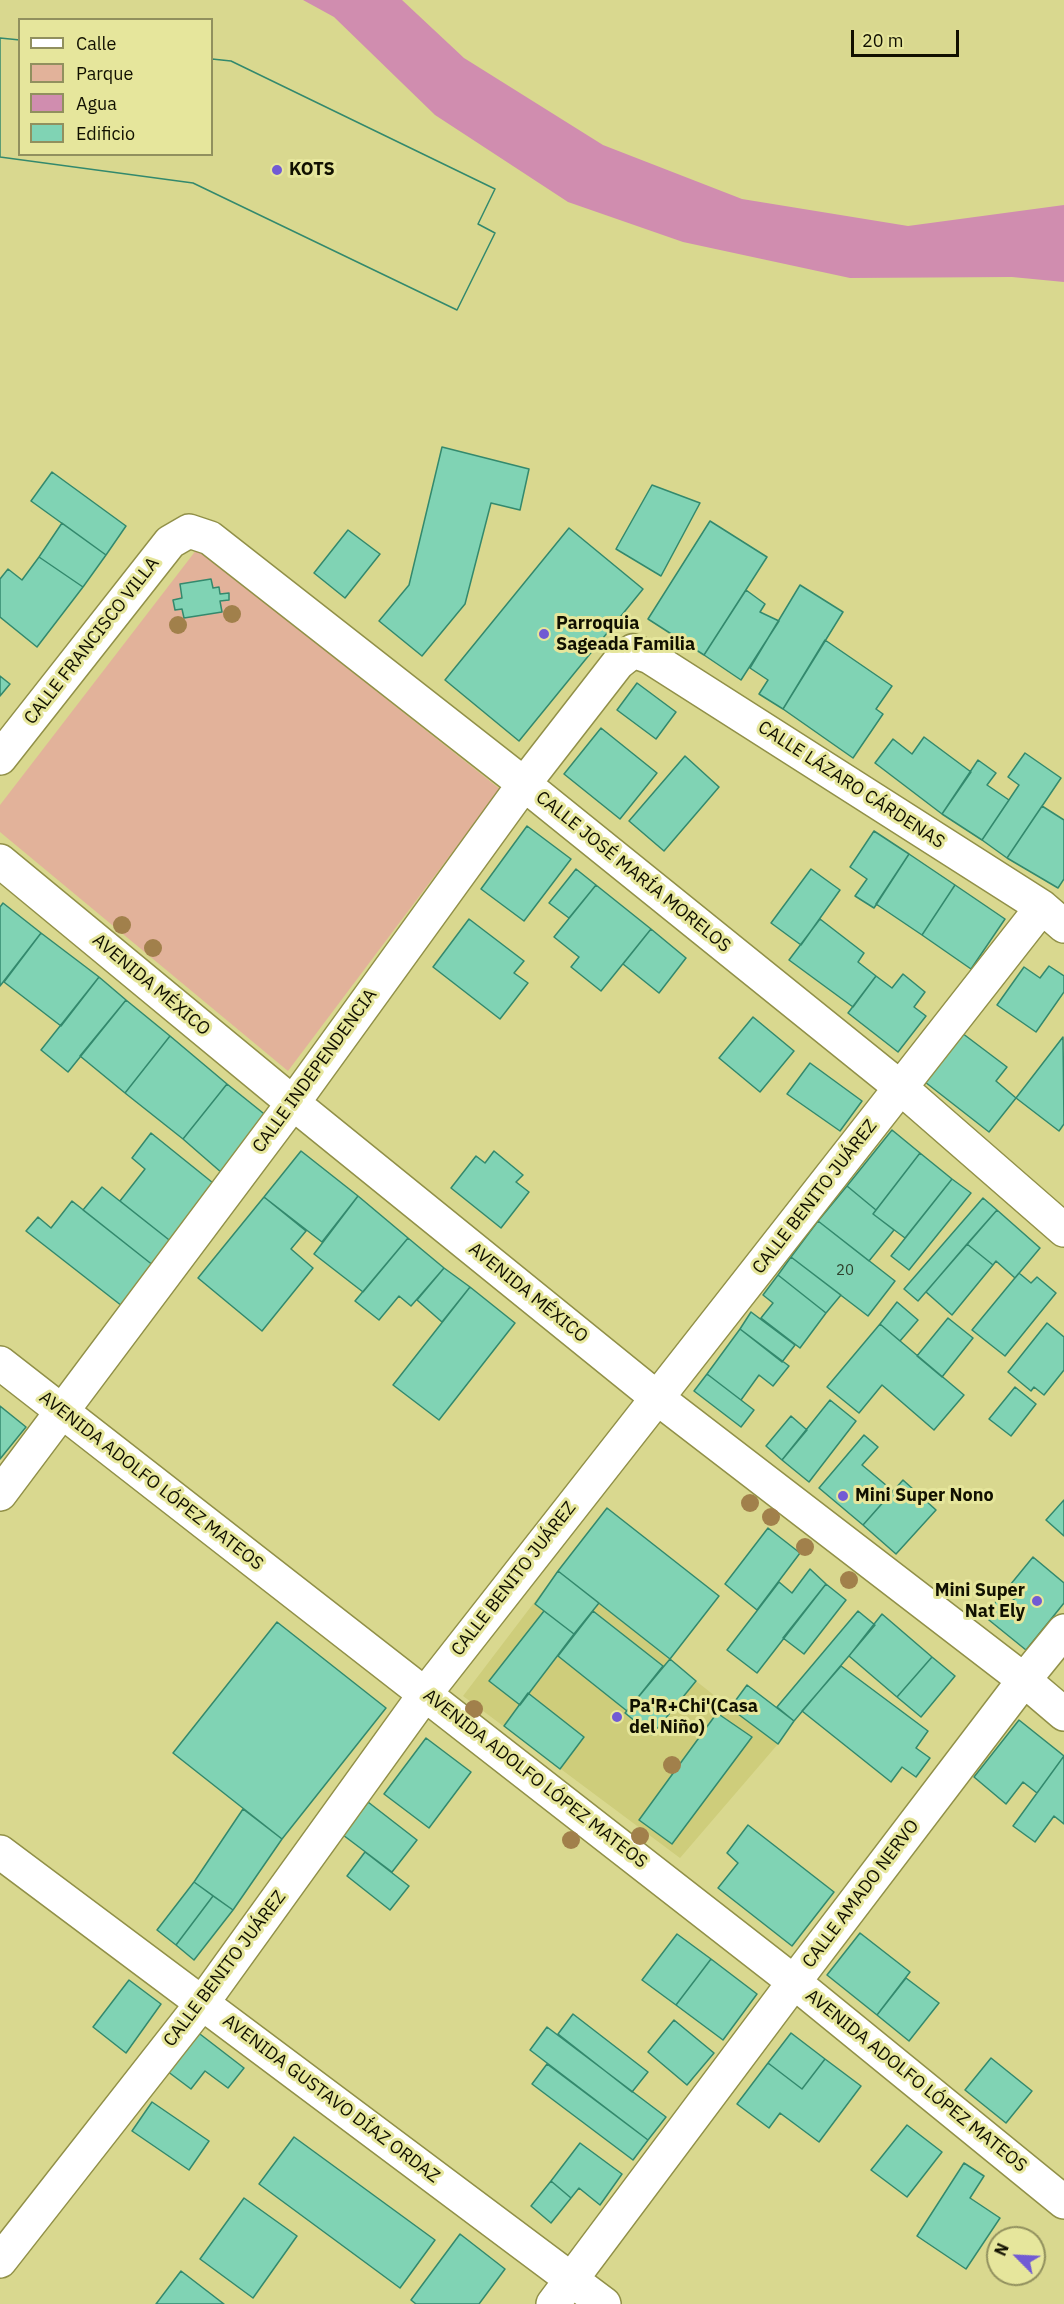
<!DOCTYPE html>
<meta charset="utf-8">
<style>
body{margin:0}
#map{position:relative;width:1064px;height:2304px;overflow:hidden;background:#d9d88f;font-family:"IBM Plex Sans",sans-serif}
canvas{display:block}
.legend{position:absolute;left:18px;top:18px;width:195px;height:138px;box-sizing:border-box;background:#e6e69c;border:2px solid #91905e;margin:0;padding:8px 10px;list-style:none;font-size:18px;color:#111000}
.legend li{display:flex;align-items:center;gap:12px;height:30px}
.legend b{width:30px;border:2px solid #91905e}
.north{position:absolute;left:986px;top:2226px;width:60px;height:60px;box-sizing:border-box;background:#e6e69c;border:2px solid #91905e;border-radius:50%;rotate:294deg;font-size:16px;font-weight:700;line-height:24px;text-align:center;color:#111000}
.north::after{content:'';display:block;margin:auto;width:21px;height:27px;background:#715ad4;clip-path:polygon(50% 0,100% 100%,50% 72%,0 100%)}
.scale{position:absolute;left:851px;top:30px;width:108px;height:27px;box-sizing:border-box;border:3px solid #111000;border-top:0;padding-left:8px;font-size:18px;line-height:21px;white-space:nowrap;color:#111000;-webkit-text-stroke:4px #e6e69c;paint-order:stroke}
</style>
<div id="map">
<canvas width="1064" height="2304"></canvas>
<ul class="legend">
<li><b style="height:8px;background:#fff"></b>Calle</li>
<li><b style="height:16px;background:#e2b29a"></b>Parque</li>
<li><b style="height:16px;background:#d08daf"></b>Agua</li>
<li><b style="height:16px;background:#80d3b4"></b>Edificio</li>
</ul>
<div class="north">N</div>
<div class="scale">20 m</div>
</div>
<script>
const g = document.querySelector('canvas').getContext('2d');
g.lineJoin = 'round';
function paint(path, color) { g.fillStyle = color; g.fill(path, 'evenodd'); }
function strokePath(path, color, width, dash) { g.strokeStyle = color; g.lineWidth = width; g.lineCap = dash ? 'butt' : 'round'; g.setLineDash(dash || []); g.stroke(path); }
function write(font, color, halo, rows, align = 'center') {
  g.font = font + ' "IBM Plex Sans",sans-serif'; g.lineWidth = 6; g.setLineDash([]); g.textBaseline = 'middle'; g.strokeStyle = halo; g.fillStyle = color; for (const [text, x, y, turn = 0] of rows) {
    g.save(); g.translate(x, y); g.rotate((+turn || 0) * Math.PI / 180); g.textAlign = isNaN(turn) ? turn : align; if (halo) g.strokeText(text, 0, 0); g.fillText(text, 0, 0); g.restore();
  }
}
const built = new Path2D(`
 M558,1571L730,1708L778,1744L680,1858L463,1696Z`);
const green = new Path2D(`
 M197,549L500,789L288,1071L0,832V805Z`);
const water = new Path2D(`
 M303,0H402L464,58L603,145L742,199L908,226L1064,205V282L1012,277L850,278L683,242L568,202L435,115L334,17Z`);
const building = new Path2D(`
 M0,38L20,40V154H212V59L231,61L495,189L478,224L495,233L457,310L193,183L0,157Z
 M0,38L20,40V154H212V59L231,61L495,189L478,224L495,233L457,310L193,183L0,157Z
 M442,447L529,469L520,510L491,503L465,604L422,656L379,621L409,585Z
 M52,472L126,526L106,555L31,501Z
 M652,485L700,503L661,576L616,549Z
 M710,521L767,557L704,655L648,619Z
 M62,523L106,555L83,587L39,557Z
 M569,528L643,589L519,741L445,680Z
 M348,530L380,554L345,598L314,573Z
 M39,557L83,587L37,647L0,617V579L8,569L22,580Z
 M211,579L213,588L219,587L220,594L229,593V600L220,601L222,612L184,618L182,609L175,610L173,600L182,598L180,584Z
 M800,585L843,612L783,709L759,694L768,680L750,668Z
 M746,590L765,604L760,612L779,621L741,680L704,655Z
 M825,640L892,686L876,709L883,714L853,758L783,709Z
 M0,676L10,684L0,696Z
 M637,683L676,712L656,739L617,710Z
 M601,728L657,773L620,819L564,774Z
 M924,737L971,772L942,814L875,763L893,739L912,754Z
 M1025,753L1061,778L1007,858L982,840L1019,785L1008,777Z
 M685,756L719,787L664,851L629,821Z
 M978,760L996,773L987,785L1009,800L982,840L942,814Z
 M1042,806L1064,820V879L1058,888L1007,858Z
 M527,826L571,859L524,921L481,889Z
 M874,831L909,854L874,908L855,896L867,879L850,867Z
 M909,854L955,885L922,935L876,904Z
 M576,869L596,885L569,918L549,903Z
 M811,869L840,890L801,945L771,923Z
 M596,885L651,929L601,991L571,967L579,957L554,937Z
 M955,885L1005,919L971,969L922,935Z
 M3,903L41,933L0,986V907Z
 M469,919L524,961L514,973L528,983L500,1019L433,967Z
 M820,919L864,953L858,962L876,976L853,1007L789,960Z
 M651,929L686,958L659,993L623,964Z
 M41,933L99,977L61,1026L4,982Z
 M1049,966L1064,976V992L1036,1032L997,1005L1024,967L1040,978Z
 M903,974L925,992L914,1007L926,1016L898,1052L848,1013L876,976L892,988Z
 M99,977L126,1000L68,1072L41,1050Z
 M126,1000L170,1036L125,1093L80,1056Z
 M753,1017L794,1051L760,1092L719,1058Z
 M962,1033L1007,1067L996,1081L1016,1098L989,1132L925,1082Z
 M170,1036L227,1084L183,1139L125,1093Z
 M1063,1037L1064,1124L1059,1131L1016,1098Z
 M810,1063L862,1101L840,1131L787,1094Z
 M227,1084L268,1117L222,1173L183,1139Z
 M892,1130L920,1153L876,1210L847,1186Z
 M151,1133L218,1187L173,1243L120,1201L145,1169L132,1158Z
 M301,1151L358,1196L322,1242L264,1197Z
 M494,1151L523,1175L516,1182L529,1192L501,1228L451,1188L476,1156L485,1163Z
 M920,1153L952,1179L905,1238L873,1214Z
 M952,1179L971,1193L909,1270L891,1256Z
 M847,1186L876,1210L873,1214L894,1230L869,1261L818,1221Z
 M102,1187L173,1243L154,1266L83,1210Z
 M358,1196L408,1238L363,1292L314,1254Z
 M264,1197L306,1231L291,1249L313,1268L262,1331L198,1278Z
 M983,1198L997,1210L918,1301L904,1289Z
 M72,1201L154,1266L122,1306L26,1231L38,1217L51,1228Z
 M997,1210L1040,1248L1015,1278L996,1261L993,1265L967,1244Z
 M818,1221L895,1281L868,1316L791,1257Z
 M408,1238L444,1268L411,1306L399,1296L379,1320L355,1301Z
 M967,1244L993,1265L952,1315L926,1292Z
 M791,1257L841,1295L826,1313L778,1275Z
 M444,1268L470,1287L442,1322L417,1300Z
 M1019,1273L1031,1283L1037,1277L1056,1293L1005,1356L972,1330Z
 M778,1275L826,1313L800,1348L761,1318L773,1303L763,1295Z
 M470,1287L515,1323L439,1420L393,1385Z
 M897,1302L918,1320L900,1341L880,1324Z
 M751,1312L795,1345L782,1362L740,1329Z
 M948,1318L973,1338L942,1377L917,1356Z
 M1047,1323L1064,1337V1370L1044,1395L1034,1387L1031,1391L1008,1372Z
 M880,1324L964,1395L934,1430L882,1385L859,1413L827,1387Z
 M740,1329L789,1366L773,1386L759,1375L741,1400L707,1374Z
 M707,1374L754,1410L741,1427L694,1391Z
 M1015,1387L1036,1404L1011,1436L989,1419Z
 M830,1400L856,1421L809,1482L782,1460Z
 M0,1406L26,1427L0,1459Z
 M791,1416L807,1430L782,1460L766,1446Z
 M864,1435L878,1447L862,1465L893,1491L863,1525L819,1488Z
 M903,1480L936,1510L896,1554L863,1525Z
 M1064,1500V1536L1046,1520Z
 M607,1508L719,1596L670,1659L558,1571Z
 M768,1528L800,1553L757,1610L725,1584Z
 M1033,1557L1064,1583V1603L1026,1650L984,1616L999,1598L1008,1606L1015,1598L1006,1590Z
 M810,1569L826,1584L757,1673L727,1650L779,1582L792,1593Z
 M558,1571L599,1603L574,1634L535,1604Z
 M826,1584L846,1600L804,1654L783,1638Z
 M544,1611L574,1634L520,1705L489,1681Z
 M593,1611L663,1666L627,1711L558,1656Z
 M858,1611L875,1625L794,1721L777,1707Z
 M882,1614L932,1657L897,1697L849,1656Z
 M277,1622L386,1708L282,1839L173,1753Z
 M932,1657L955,1676L921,1717L897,1697Z
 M670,1659L696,1681L652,1735L625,1713Z
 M841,1666L928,1731L916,1748L930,1758L916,1777L902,1767L891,1782L802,1711Z
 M747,1685L794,1721L778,1744L730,1708Z
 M528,1693L584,1737L560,1769L504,1726Z
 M717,1713L752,1737L672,1844L639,1820Z
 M1019,1720L1064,1756L1037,1793L1023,1782L1006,1804L974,1777Z
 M426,1738L471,1772L429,1828L384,1794Z
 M1064,1756V1824L1054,1816L1035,1842L1013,1826Z
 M368,1802L417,1840L392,1872L343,1835Z
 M243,1809L282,1839L233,1910L194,1882Z
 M748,1825L834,1892L792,1946L718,1888L738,1863L727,1853Z
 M365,1852L409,1886L390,1910L347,1876Z
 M194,1882L213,1896L176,1945L157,1930Z
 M213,1896L233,1910L194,1960L176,1945Z
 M860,1933L910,1972L877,2015L827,1975Z
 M677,1934L711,1959L676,2005L642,1980Z
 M711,1959L757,1994L723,2040L676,2005Z
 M906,1978L939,2003L909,2041L877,2015Z
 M129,1980L161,2004L126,2053L93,2027Z
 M573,2014L648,2072L632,2092L558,2034Z
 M674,2020L714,2053L687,2085L648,2052Z
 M547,2027L666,2117L648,2140L530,2050Z
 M196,2031L244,2068L228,2088L205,2071L191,2089L167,2071Z
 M791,2033L825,2059L802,2089L768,2063Z
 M991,2058L1032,2091L1006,2123L965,2090Z
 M825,2059L861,2086L819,2142L780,2113L769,2128L737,2104L768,2063L802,2089Z
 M547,2064L648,2140L633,2160L532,2084Z
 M152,2102L209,2141L189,2170L132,2131Z
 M907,2125L942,2152L907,2197L871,2170Z
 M294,2137L435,2240L400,2288L259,2184Z
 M580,2143L622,2174L600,2205L579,2188L571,2198L551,2181Z
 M964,2163L984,2176L970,2198L1000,2218L966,2269L917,2236Z
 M551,2181L571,2198L551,2223L531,2206Z
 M244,2198L297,2236L253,2298L200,2259Z
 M460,2234L505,2269L479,2304H416L411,2300Z
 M181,2271L224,2304H156Z`);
const street = new Path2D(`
 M0,758L170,542L189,531L210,538L524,784L901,1088L1064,1230
 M0,861L293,1103L656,1397L1024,1680L1064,1714
 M0,1363L794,1982L1064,2202
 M0,1494L293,1103L524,784L618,663L633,651L650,657L1042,907L1064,926
 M0,1852L604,2304
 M0,2261L203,2002L425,1694L1042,907
 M553,2304L794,1982L1024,1680L1064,1631`);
const trees = [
 [232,614],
 [178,625],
 [122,925],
 [153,948],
 [750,1503],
 [771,1517],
 [805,1547],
 [849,1580],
 [474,1709],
 [672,1765],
 [640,1836],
 [571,1840]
];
const markers = [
 [277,170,6,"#715ad4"],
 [544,634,6,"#715ad4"],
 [843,1496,6,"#715ad4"],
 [1037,1601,6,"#715ad4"],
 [617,1717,6,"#715ad4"]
];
const numberNames = [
 ["20",845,1271]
];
const poiNames = [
 ["KOTS",289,170],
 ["Parroquia",556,624],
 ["Sageada Familia",556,645],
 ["Mini Super Nono",855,1496],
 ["Mini Super",1025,1591,"right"],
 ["Nat Ely",1025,1612,"right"],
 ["Pa'R+Chi'(Casa",629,1707],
 ["del Niño)",629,1728]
];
const streetNames = [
 ["CALLE FRANCISCO VILLA",92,641,-52],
 ["CALLE LÁZARO CÁRDENAS",851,785,33],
 ["CALLE JOSÉ MARÍA MORELOS",633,872,39],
 ["AVENIDA MÉXICO",151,985,40],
 ["CALLE INDEPENDENCIA",315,1071,-54],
 ["CALLE BENITO JUÁREZ",815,1197,-52],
 ["AVENIDA MÉXICO",528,1293,39],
 ["AVENIDA ADOLFO LÓPEZ MATEOS",151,1481,38],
 ["CALLE BENITO JUÁREZ",514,1579,-52],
 ["AVENIDA ADOLFO LÓPEZ MATEOS",535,1779,38],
 ["CALLE AMADO NERVO",861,1894,-53],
 ["CALLE BENITO JUÁREZ",225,1969,-53],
 ["AVENIDA ADOLFO LÓPEZ MATEOS",916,2081,39],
 ["AVENIDA GUSTAVO DÍAZ ORDAZ",331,2099,37]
];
paint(built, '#cecd7b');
paint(green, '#e2b29a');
paint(water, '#d08daf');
paint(building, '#80d3b4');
strokePath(building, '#33896d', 1.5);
strokePath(street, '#919048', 36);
strokePath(street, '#fff', 33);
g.fillStyle = '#a1804b';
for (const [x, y] of trees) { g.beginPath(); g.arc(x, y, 9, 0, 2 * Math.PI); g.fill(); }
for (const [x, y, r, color] of markers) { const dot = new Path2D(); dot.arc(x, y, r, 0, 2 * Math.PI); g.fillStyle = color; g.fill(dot); strokePath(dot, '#e6e69c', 2); }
write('15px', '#2d412d', null, numberNames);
write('bold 18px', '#111000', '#e6e69c', poiNames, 'left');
write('18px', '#111000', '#e6e69c', streetNames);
</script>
